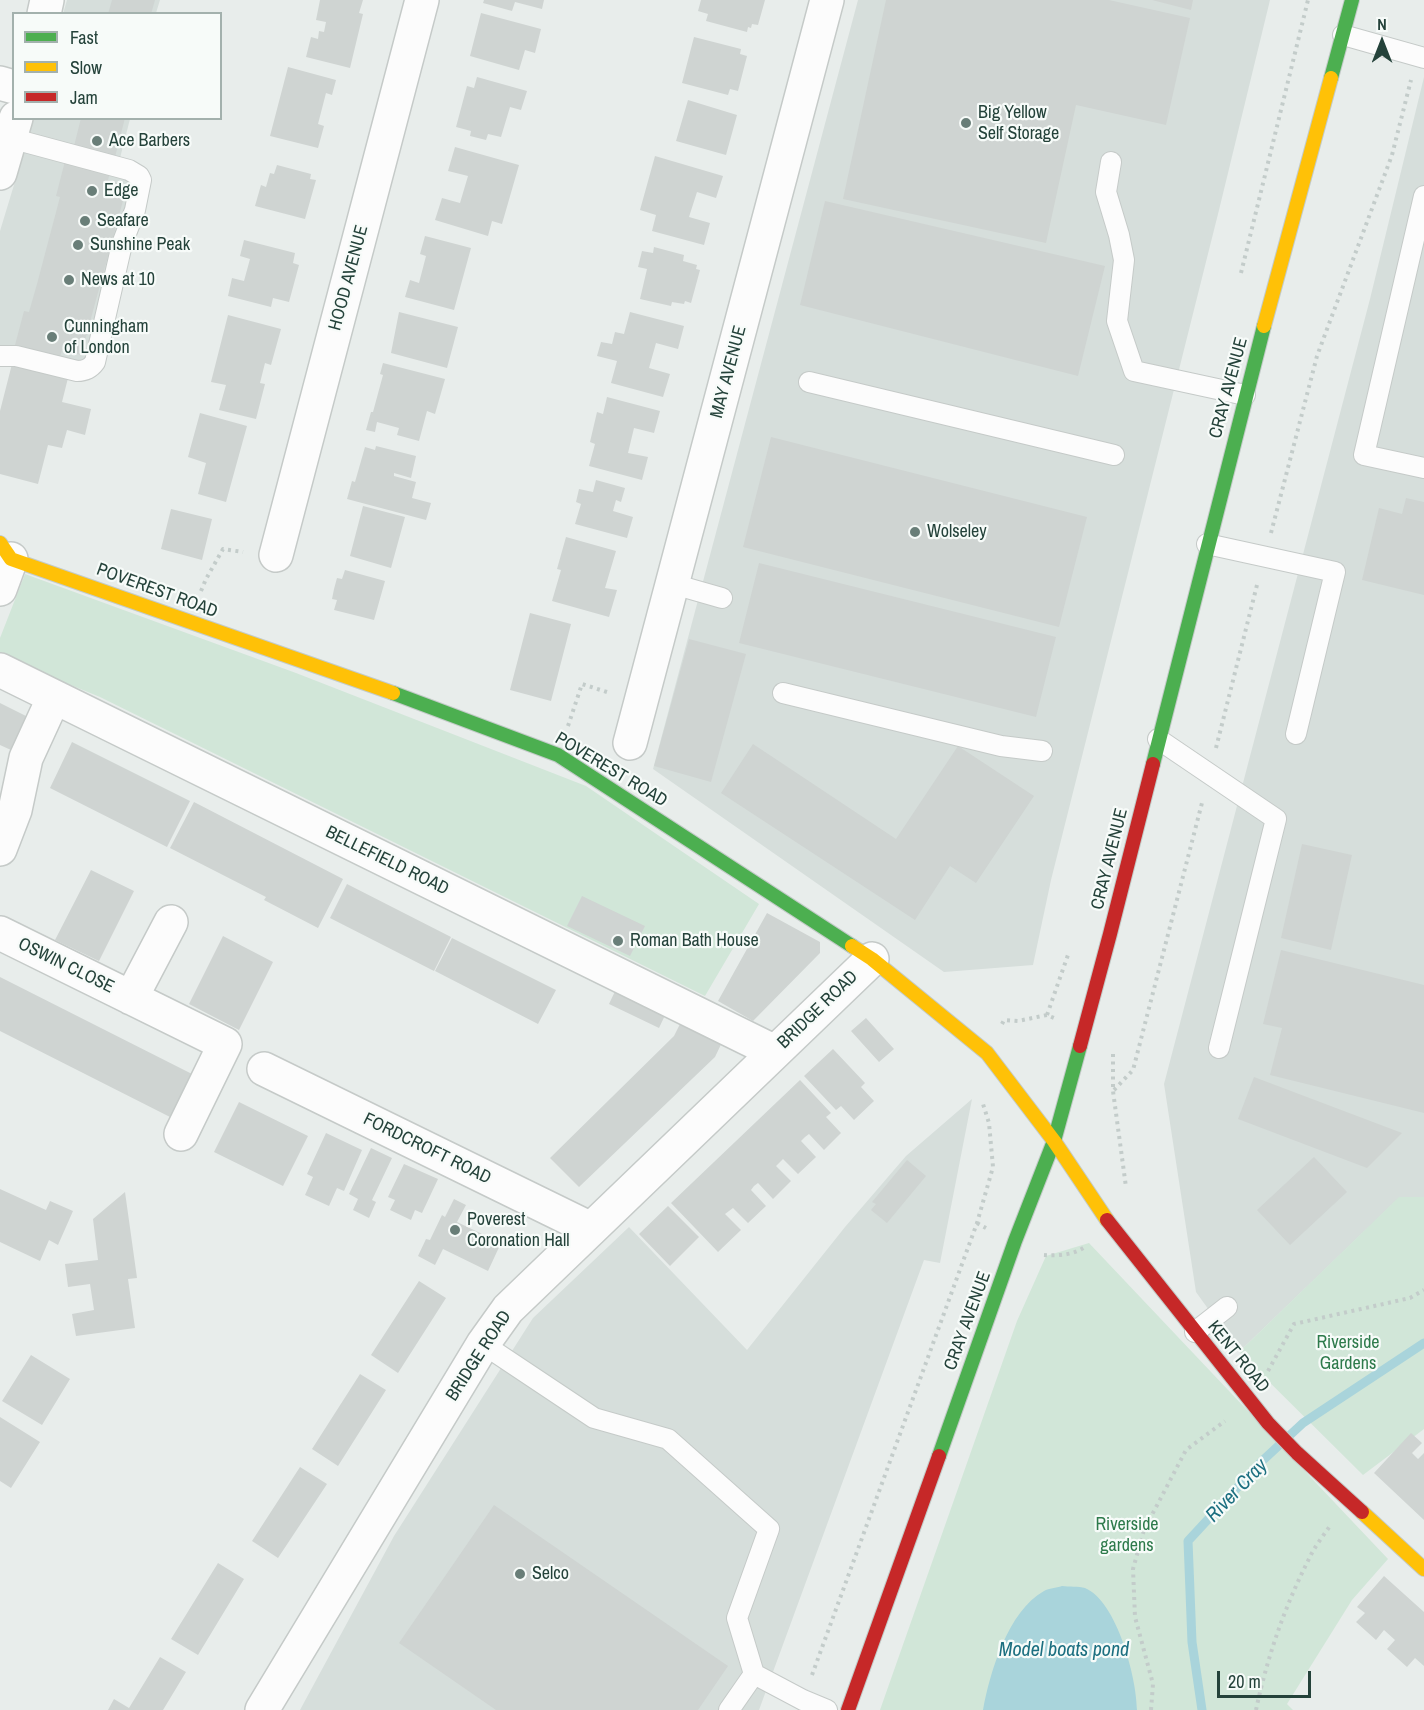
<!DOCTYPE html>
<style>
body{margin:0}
#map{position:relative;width:1424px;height:1710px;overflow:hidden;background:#e8edeb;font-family:"Archivo Narrow",sans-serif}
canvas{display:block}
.legend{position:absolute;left:12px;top:12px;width:210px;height:108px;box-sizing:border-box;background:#f7fbf9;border:2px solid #a3b1ad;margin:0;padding:8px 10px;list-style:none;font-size:18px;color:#24423a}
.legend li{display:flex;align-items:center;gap:12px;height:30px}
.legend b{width:30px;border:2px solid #a3b1ad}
.north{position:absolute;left:1352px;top:12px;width:60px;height:60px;-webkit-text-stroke:4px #f7fbf9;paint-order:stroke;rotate:0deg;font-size:16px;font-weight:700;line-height:24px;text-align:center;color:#24423a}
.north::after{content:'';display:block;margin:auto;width:21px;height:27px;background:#24423a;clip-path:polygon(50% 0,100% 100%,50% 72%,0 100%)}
.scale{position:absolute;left:1217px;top:1671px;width:94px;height:27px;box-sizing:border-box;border:3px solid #24423a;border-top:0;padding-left:8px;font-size:18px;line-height:21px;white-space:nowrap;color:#24423a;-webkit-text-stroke:4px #f7fbf9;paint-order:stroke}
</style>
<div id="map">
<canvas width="1424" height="1710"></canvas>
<ul class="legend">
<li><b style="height:8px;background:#4caf50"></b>Fast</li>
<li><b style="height:8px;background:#ffc107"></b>Slow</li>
<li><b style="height:8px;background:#c62828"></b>Jam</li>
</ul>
<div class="north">N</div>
<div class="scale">20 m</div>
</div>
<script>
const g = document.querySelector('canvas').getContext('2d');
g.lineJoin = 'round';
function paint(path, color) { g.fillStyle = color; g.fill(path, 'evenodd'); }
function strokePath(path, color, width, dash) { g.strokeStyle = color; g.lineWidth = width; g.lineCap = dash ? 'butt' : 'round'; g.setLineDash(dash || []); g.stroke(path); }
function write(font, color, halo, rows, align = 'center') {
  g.font = font + ' "Archivo Narrow",sans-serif'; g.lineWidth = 4.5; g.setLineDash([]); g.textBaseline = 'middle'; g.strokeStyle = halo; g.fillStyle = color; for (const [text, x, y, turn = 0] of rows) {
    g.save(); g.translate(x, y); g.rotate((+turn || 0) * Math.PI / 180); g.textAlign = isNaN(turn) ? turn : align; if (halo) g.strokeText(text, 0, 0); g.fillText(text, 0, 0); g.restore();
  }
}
const built = new Path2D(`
 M67,0H160L156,13L63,14Z
 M858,0H1270L1219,210L1051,880L1033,965L944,972L653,769Z
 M1424,77V1197L1399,1198L1239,1352L1196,1292L1164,1084L1370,299Z
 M34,119H130L119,162L139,167L87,366L0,349V231Z
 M972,1099L940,1263L924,1260L759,1710H300L394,1536L533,1318L629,1227L747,1350L845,1227L906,1156Z`);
const green = new Path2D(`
 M25,574L296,673L586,786L759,904L705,996L100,697L0,656V638Z
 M1399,1197H1424V1429L1363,1475L1239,1352Z
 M1089,1243L1388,1559L1352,1600L1287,1704L1293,1710H880L1017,1321L1046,1256Z`);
const water = new Path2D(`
 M1062,1586C1069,1587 1079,1586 1085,1588C1117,1601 1137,1679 1137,1710H983C990,1672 1008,1611 1044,1591C1049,1588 1056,1588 1062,1586Z`);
const stream = new Path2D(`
 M1202,1710L1192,1642L1188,1541L1261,1462L1303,1423L1424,1343`);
const building = new Path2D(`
 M112,0H155L151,14H108Z
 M320,0H363L359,13L363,14L350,68L306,57L311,37L318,39L319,31L324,32L326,22L316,20Z
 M484,0H544L542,9L515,2L512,11L483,3Z
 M701,0H765L758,25L752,24L751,28L748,27L747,32L706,21L708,14L698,11Z
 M886,0H1109L1190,18L1166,125L1076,105L1046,243L843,199Z
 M1152,0H1193L1191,10Z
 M481,13L541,29L535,53L525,50L519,70L470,56Z
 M694,37L741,49L740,54L747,56L738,91L730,89L728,95L682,83Z
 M288,67L336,80L332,95L326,93L318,124L324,126L318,148L270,136Z
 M477,77L527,91L521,110L510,107L501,137L488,134L486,140L470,136L471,131L456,127L467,86L474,88Z
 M688,100L737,115L726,155L676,141Z
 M81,118H125L114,161L73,150Z
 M455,147L519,165L502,224L492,221L488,236L435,220L442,198L460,203L468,176L448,171Z
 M655,156L723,176L716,198L697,192L689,217L710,223L704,245L652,231L656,215L640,210Z
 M65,161L110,173L108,180L127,186L81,355L62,350L60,357L15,345L24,311L29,312L37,284L60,197L56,196Z
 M277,165L311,174L310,179L316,180L305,219L255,206L261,185L266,187L270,173L274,174Z
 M825,201L1105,266L1078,376L800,305Z
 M425,236L471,248L454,310L405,297L410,280L419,283L426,256L420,254Z
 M244,240L295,253L293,263L299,265L289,302L273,298L271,307L228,296L232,278L244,281L250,259L240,256Z
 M654,247L684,255L683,261L697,265L696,269L700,270L691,303L685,301L684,304L672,302L671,306L640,299L647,269L638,267L642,251L653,253Z
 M399,312L458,327L447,368L391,353Z
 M630,312L684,326L678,349L656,343L649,368L670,374L663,397L611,383L617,361L597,356L601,342L612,344L615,332L624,334Z
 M228,315L281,329L271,365L265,363L260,383L265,384L256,419L219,410L226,385L211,382Z
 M383,363L445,379L435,414L427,411L419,441L397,435L399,428L377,422L375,432L366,430L371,412H373L383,375L380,374Z
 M12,364L68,378L62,402L91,409L85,435L67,430L62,448L48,445L38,484L0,474V411Z
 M607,397L660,411L654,433L634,428L628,453L648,457L642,480L589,466L595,444L590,442L597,412L603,414Z
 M200,413L247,426L226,502L198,494L206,463L188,457Z
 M771,437L1087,517L1059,627L743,547Z
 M376,446L416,456L411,478L394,473V476L416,482L412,498L431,503L426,520L347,499L352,481L355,482L365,447L375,450Z
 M596,480L625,488L621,502L616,500L613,511L633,517L627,538L575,524L581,504L576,502L579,489L593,492Z
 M1406,498L1424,502V595L1362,580L1379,508L1402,514Z
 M363,506L405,517L391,568L350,556Z
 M171,509L212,519L202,560L161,549Z
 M566,537L616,551L605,588L617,590L609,617L552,601L561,570L557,569Z
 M759,563L1056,637L1036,717L739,643Z
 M345,570L385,581L374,620L334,610L337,600L332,599L334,589L337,578L342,579Z
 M530,613L571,624L551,701L510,690Z
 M689,639L746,654L711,782L654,766Z
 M0,703L28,717L11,750L0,745Z
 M72,742L190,801L167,847L50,788Z
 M753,744L896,839L958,746L1034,796L976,883L950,866L915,920L721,793Z
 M194,802L343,879L318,928L264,900L266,897L170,848Z
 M1302,844L1352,855L1331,950L1281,938Z
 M91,870L134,891L99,961L55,940Z
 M347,884L451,937L434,971L330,918Z
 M582,896L645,926L630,956L567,926Z
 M767,913L820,942V953L753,1021L718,1001Z
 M223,936L273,962L239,1030L189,1004Z
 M452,938L556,990L538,1024L435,971Z
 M1281,950L1424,985V1113L1270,1075L1282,1028L1263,1024Z
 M0,977L194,1075L172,1118L0,1031Z
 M618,985L668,1009L659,1028L609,1004Z
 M684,1016L725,1036L715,1057L579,1187L550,1158L674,1036Z
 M866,1018L894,1049L879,1062L851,1031Z
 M833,1049L865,1083L861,1087L874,1101L854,1120L841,1106L836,1110L804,1076Z
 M1254,1077L1402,1133L1367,1168L1238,1119Z
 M800,1080L831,1113L826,1117L841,1133L824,1150L809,1134L805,1137L801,1141L816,1157L798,1174L783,1159L776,1166L791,1181L773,1199L758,1183L754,1186L751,1190L766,1206L748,1223L733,1208L725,1214L741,1230L718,1252L671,1203Z
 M239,1102L308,1136L283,1186L214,1152Z
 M326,1133L362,1150L344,1191L337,1188L329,1206L305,1195L313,1177L307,1174Z
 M371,1148L392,1158L372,1200L376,1202L369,1218L353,1210L358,1199L349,1194Z
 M1314,1157L1347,1192L1290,1245L1257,1210Z
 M907,1160L926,1176L887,1223L871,1210L876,1204L872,1202Z
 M404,1164L438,1179L422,1213L415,1210L411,1220L390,1210L395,1200L388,1197Z
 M0,1189L46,1210L50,1201L73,1211L58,1245L49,1240L40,1261L0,1242Z
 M125,1192L137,1278L128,1279L135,1328L76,1336L72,1314L94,1310L90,1284L68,1287L65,1264L98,1260L93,1219Z
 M454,1199L466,1205L457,1222L501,1243L488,1271L443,1249L435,1265L418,1256L426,1239L430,1240L442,1215L445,1217Z
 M668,1206L699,1237L670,1266L639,1234Z
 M419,1281L446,1298L398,1373L371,1355Z
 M31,1355L70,1379L42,1425L2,1401Z
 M360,1374L386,1390L338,1466L312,1449Z
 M0,1417L40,1442L11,1488L0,1481Z
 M1411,1433L1422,1443L1412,1453L1418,1459L1424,1453V1520L1374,1473Z
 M300,1467L327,1484L278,1558L252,1541Z
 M494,1505L728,1666L698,1710H496L399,1643Z
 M218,1563L244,1579L198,1655L171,1639Z
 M1384,1576L1424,1612V1666L1415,1658L1407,1667L1387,1649L1395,1640L1384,1630L1376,1640L1356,1622L1365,1613L1357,1607Z
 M160,1657L186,1672L163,1710H108L114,1699L129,1708Z`);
const path = new Path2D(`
 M1241,273L1308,0
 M1271,533L1317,356L1392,155L1411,80
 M201,591L206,579L223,549L243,552
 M568,726L582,684L610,693
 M1216,748L1258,581
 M1047,1015L1069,952
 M1002,1024L1004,1020L1018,1021L1047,1015L1054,1018
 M1113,1054V1091L1126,1187
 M1114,1090L1133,1070L1203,799
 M977,1223L986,1228
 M1044,1255C1058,1256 1075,1255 1086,1246
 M1268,1371L1294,1324L1410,1298L1424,1290
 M812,1675L977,1223L993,1167L989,1123L983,1104
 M1151,1710L1153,1684L1135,1617L1133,1569L1144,1530L1186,1450L1225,1421
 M1256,1710C1267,1658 1285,1605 1310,1557C1315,1546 1323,1536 1330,1526`);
const lane = new Path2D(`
 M1343,35L1424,58
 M1111,162L1106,192L1119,235L1124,260L1117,321L1134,371L1245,395
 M1424,196L1364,455L1424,468
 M0,356H16L77,371C85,371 90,369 95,362L122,244L135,210L141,180L139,176L129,170L10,138
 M809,382L1114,455
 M1207,544L1335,572L1296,734
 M673,584L722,598
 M783,693L1001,746L1042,751
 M1158,739L1276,819L1219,1048
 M1195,1332L1227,1307
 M483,1344L594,1418L668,1439L769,1529L737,1618L754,1674L803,1700L827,1710
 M729,1710L754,1674`);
const street = new Path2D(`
 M44,14L47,0
 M0,83L14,87
 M0,173L16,118
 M276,555L422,0
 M0,589L11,559
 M0,670L775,1052
 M630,743L827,0
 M0,849L15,810L26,758L54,697
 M0,933L225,1044L181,1134
 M131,998L171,922
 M264,1069L591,1229
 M262,1710L483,1344L508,1309L872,959`);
const fast = new Path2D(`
 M1331,78L1352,0
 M393,693L558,755L852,946
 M1153,764L1264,326
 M939,1456L1015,1241L1054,1141L1080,1046`);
const slow = new Path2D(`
 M1264,326L1331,78
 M0,543L11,559L393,693
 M852,946L872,959L987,1053L1054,1141L1107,1220
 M1362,1512L1424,1569`);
const jam = new Path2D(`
 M1080,1046L1110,934L1153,764
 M1107,1220L1268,1423L1297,1453L1362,1512
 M848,1710L939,1456`);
const markers = [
 [966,123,6,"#697e78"],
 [97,141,6,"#697e78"],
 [92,191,6,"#697e78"],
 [85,221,6,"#697e78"],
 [78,245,6,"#697e78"],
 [69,280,6,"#697e78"],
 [52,337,6,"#697e78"],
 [915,532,6,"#697e78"],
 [618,941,6,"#697e78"],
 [455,1230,6,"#697e78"],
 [520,1574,6,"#697e78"]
];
const poiNames = [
 ["Big Yellow",978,113],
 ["Self Storage",978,134],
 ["Ace Barbers",109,141],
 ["Edge",104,191],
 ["Seafare",97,221],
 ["Sunshine Peak",90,245],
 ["News at 10",81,280],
 ["Cunningham",64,327],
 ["of London",64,348],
 ["Wolseley",927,532],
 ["Roman Bath House",630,941],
 ["Poverest",467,1220],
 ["Coronation Hall",467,1241],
 ["Selco",532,1574]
];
const streetNames = [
 ["HOOD AVENUE",349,278,-75],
 ["MAY AVENUE",729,372,-75],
 ["CRAY AVENUE",1229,388,-75],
 ["POVEREST ROAD",157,591,20],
 ["POVEREST ROAD",611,770,31],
 ["CRAY AVENUE",1110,859,-76],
 ["BELLEFIELD ROAD",387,861,26],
 ["OSWIN CLOSE",66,966,26],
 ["BRIDGE ROAD",818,1010,-44],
 ["FORDCROFT ROAD",427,1149,26],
 ["CRAY AVENUE",968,1321,-70],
 ["BRIDGE ROAD",479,1356,-57],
 ["KENT ROAD",1238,1357,51]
];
const parkNames = [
 ["Riverside",1348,1343],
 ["Gardens",1348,1364],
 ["Riverside",1127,1525],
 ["gardens",1127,1546]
];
const waterNames = [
 ["River Cray",1237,1491,-46],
 ["Model boats pond",1064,1651]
];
paint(built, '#d6dedb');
paint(green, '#d1e6d8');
paint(water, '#a9d4db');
strokePath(stream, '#a9d4db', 9);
paint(building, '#cfd4d2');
strokePath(lane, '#c5cac8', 22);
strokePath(street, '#c5cac8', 36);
strokePath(fast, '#c3cbc8', 16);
strokePath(slow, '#c3cbc8', 16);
strokePath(jam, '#c3cbc8', 16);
strokePath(path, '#c3ccca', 4, [3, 4.5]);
strokePath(lane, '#fcfcfc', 20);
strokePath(street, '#fcfcfc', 33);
strokePath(fast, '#4caf50', 14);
strokePath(slow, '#ffc107', 14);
strokePath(jam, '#c62828', 14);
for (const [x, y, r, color] of markers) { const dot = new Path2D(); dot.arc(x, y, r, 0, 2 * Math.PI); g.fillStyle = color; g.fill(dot); strokePath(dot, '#f7fbf9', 2); }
write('18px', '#24423a', '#f7fbf9', poiNames, 'left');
write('18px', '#24423a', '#f7fbf9', streetNames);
write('18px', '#2d7a4b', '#f7fbf9', parkNames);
write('italic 20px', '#1c6f80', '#f7fbf9', waterNames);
</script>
